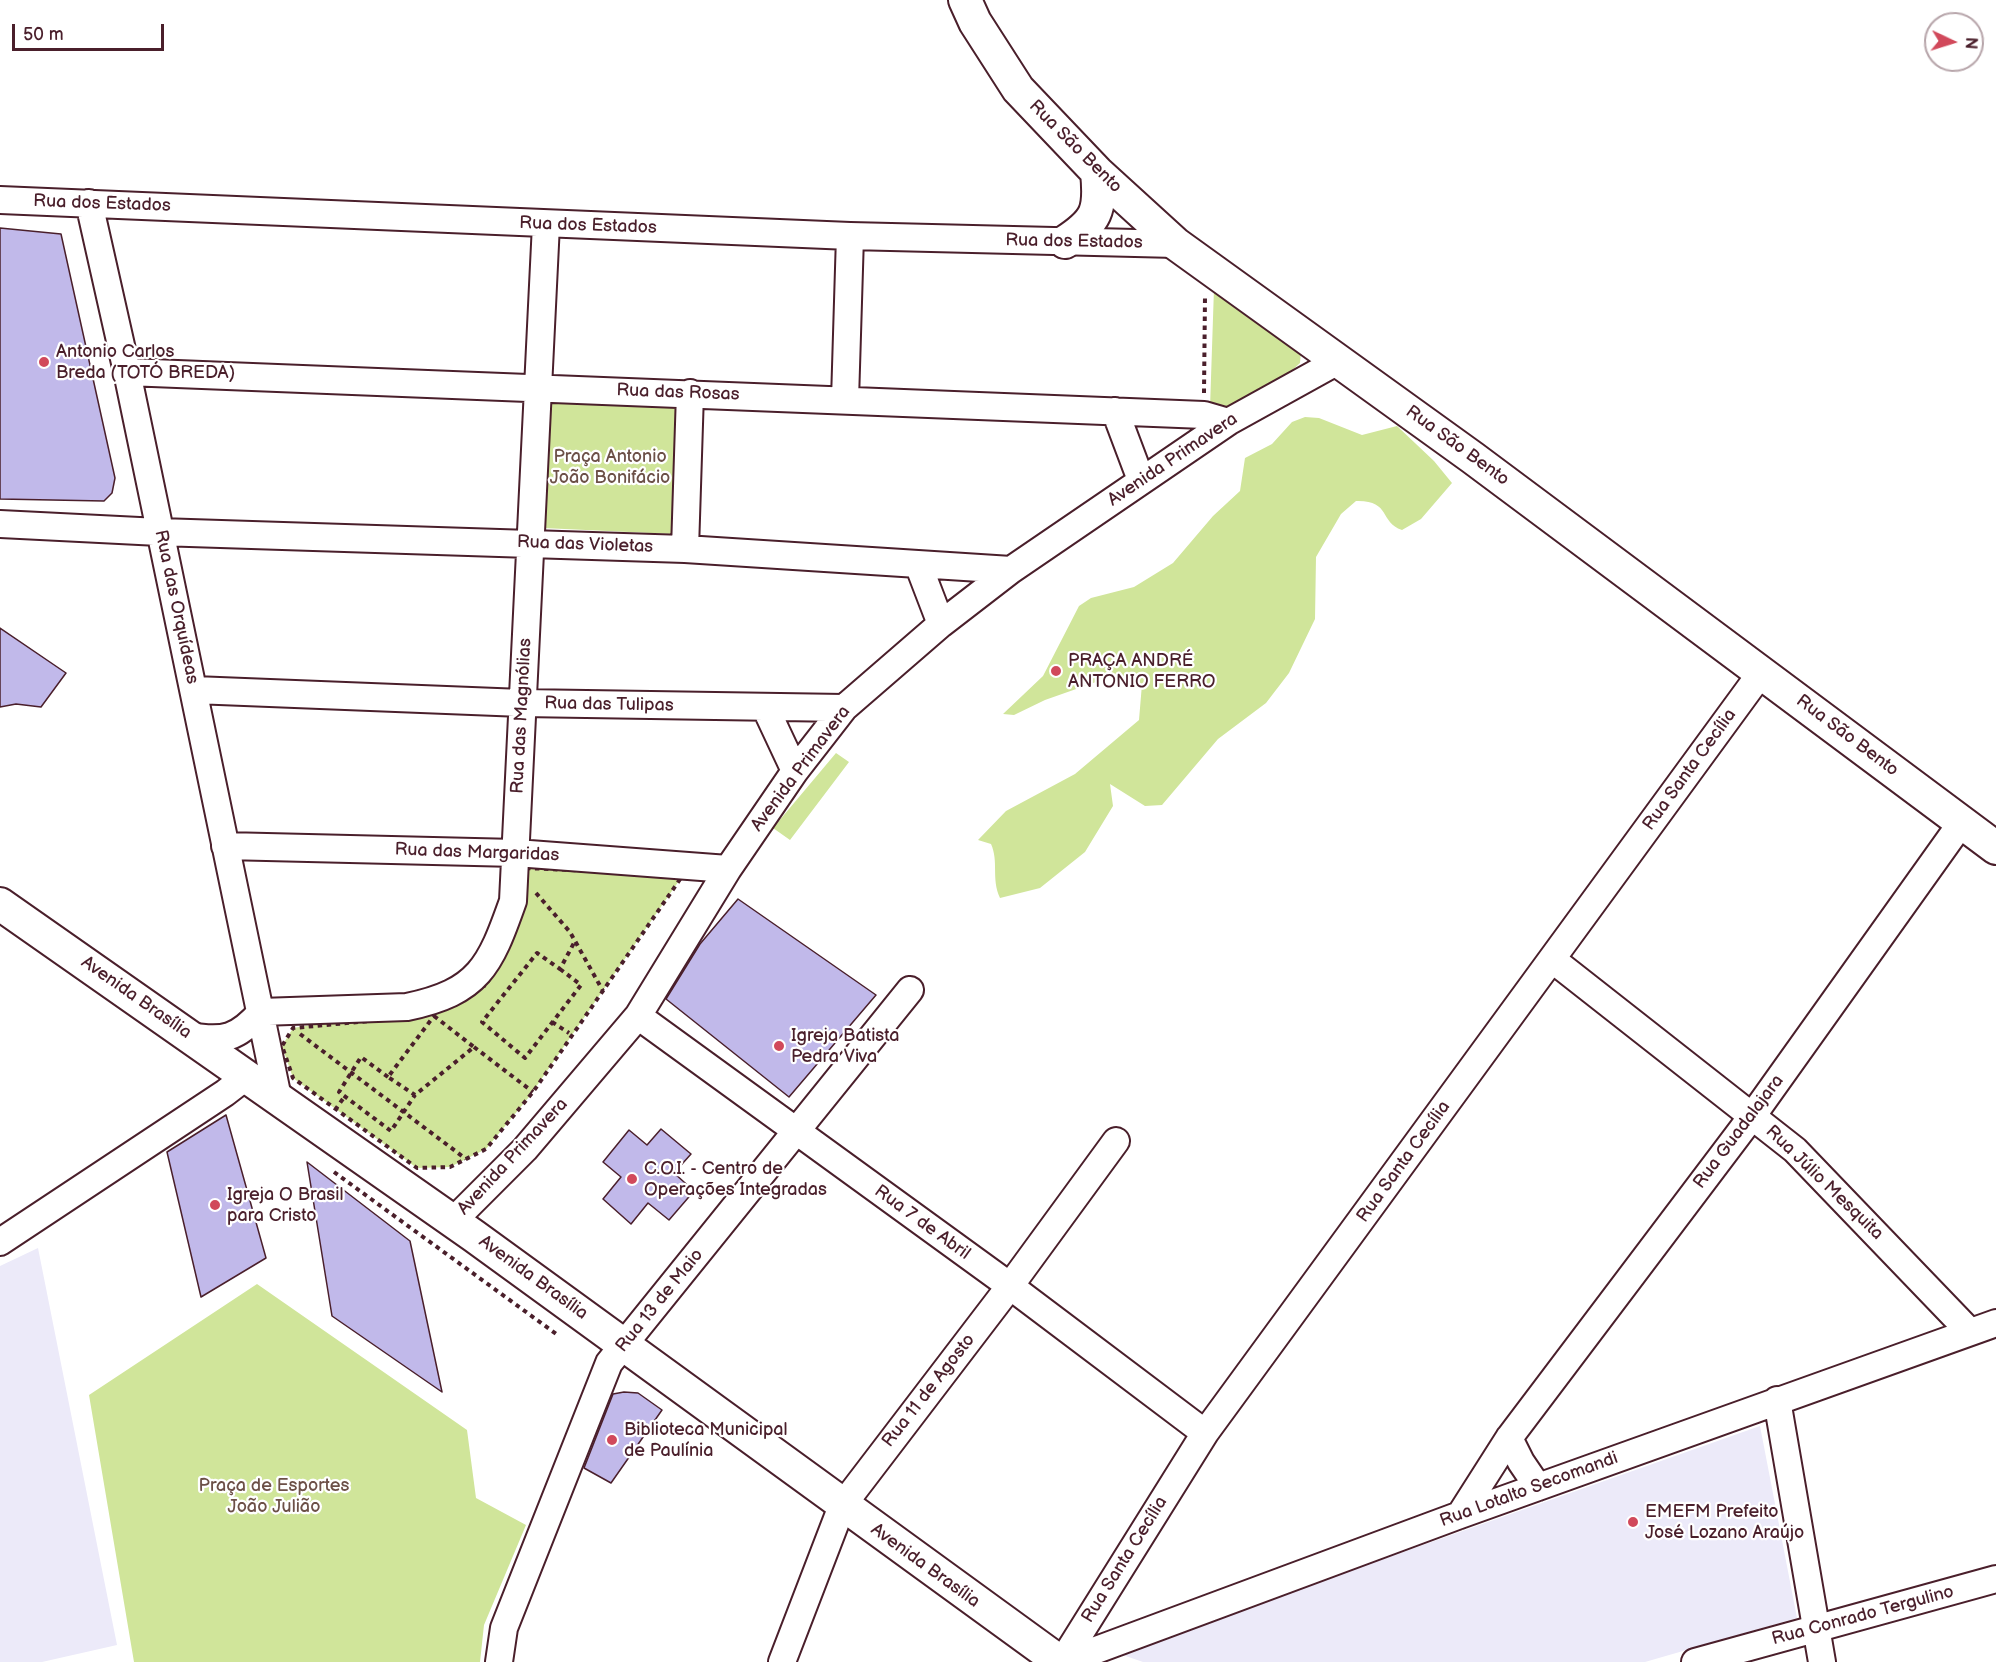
<!DOCTYPE html>
<meta charset="utf-8">
<style>
body{margin:0}
#map{position:relative;width:1996px;height:1662px;overflow:hidden;background:#fff;font-family:"Balsamiq Sans",sans-serif}
canvas{display:block}
.north{position:absolute;left:1924px;top:12px;width:60px;height:60px;box-sizing:border-box;background:#fff;border:2px solid #b7a5aa;border-radius:50%;rotate:94deg;font-size:16px;font-weight:700;line-height:24px;text-align:center;color:#4a1f2b}
.north::after{content:'';display:block;margin:auto;width:21px;height:27px;background:#d1495b;clip-path:polygon(50% 0,100% 100%,50% 72%,0 100%)}
.scale{position:absolute;left:12px;top:24px;width:152px;height:27px;box-sizing:border-box;border:3px solid #4a1f2b;border-top:0;padding-left:8px;font-size:18px;line-height:21px;white-space:nowrap;color:#4a1f2b;-webkit-text-stroke:4px #fff;paint-order:stroke}
</style>
<div id="map">
<canvas width="1996" height="1662"></canvas>
<div class="north">N</div>
<div class="scale">50 m</div>
</div>
<script>
const g = document.querySelector('canvas').getContext('2d');
g.lineJoin = 'round';
function paint(path, color) { g.fillStyle = color; g.fill(path, 'evenodd'); }
function strokePath(path, color, width, dash) { g.strokeStyle = color; g.lineWidth = width; g.lineCap = dash ? 'butt' : 'round'; g.setLineDash(dash || []); g.stroke(path); }
function write(font, color, halo, rows, align = 'center') {
  g.font = font + ' "Balsamiq Sans",sans-serif'; g.lineWidth = 4.5; g.setLineDash([]); g.textBaseline = 'middle'; g.strokeStyle = halo; g.fillStyle = color; for (const [text, x, y, turn = 0] of rows) {
    g.save(); g.translate(x, y); g.rotate((+turn || 0) * Math.PI / 180); g.textAlign = isNaN(turn) ? turn : align; if (halo) g.strokeText(text, 0, 0); g.fillText(text, 0, 0); g.restore();
  }
}
const built = new Path2D(`
 M38,1248L117,1645L42,1662H0V1266Z
 M1760,1426L1797,1618L1645,1662H1143L1117,1653Z`);
const green = new Path2D(`
 M1214,288L1301,352L1300,363C1278,384 1242,408 1210,408Z
 M550,401L676,407L672,534L543,528Z
 M1305,417L1319,418L1362,435L1397,426L1434,461L1452,483L1421,519L1402,530C1379,522 1391,500 1356,501L1341,514L1316,557L1315,619L1289,673L1266,703L1218,739L1162,805L1145,806L1110,784L1113,806L1085,852L1040,888L1000,898C991,878 999,862 991,844L978,840L1006,811L1075,774L1139,720L1142,684L1113,676L1045,700L1014,715L1003,714L1043,676L1079,606L1091,598L1134,587L1173,563L1213,516L1240,491L1245,458L1272,444L1292,422Z
 M836,753L849,762L790,840L773,828Z
 M526,868L683,875L529,1097L486,1149L450,1167L417,1168L293,1078L282,1046L293,1028L337,1021L424,1016L486,985L510,940Z
 M257,1284L467,1430L476,1498L526,1525L484,1625L480,1662H134L89,1395Z`);
const building = new Path2D(`
 M0,228L61,234L115,478L112,493L104,501L0,499Z
 M0,628L66,673L41,707L16,704L0,707Z
 M738,899L876,995L789,1097L666,999L700,944Z
 M226,1115L266,1258L201,1297L167,1152Z
 M661,1129L691,1154L674,1173L694,1191L669,1220L648,1203L631,1224L603,1199L621,1177L603,1162L629,1130L647,1145Z
 M307,1162L410,1241L442,1392L332,1316Z
 M624,1392L638,1393L662,1410L611,1483L584,1468L613,1394Z`);
const path = new Path2D(`
 M1204,393L1205,296
 M526,868L683,875L533,1092L486,1149L450,1167L417,1168L293,1078L282,1046L293,1028L424,1016L486,985L510,940Z
 M536,893L570,932L603,991
 M560,969L581,985L525,1058L482,1022L537,953L560,969L575,941
 M434,1016L474,1047L415,1095L388,1077Z
 M552,1022L569,1033
 M300,1034L466,1159
 M474,1047L533,1092
 M388,1077L361,1057L339,1092L391,1131L415,1095
 M335,1110L345,1096
 M334,1172L559,1336`);
const minor = new Path2D(`
 M0,200L850,236L1176,244
 M89,203L127,372L278,1098
 M127,372L1204,415L1228,422
 M845,400L850,236
 M1115,411L1141,480
 M0,524L159,532L685,549L1011,570
 M685,549L690,393
 M918,564L941,624
 M194,690L522,703L844,708
 M765,707L795,771
 M225,846L516,853L728,869
 M1553,960L1795,1150L1969,1331
 M261,1012L407,1007C479,992 490,966 513,901L546,224
 M638,1016L1010,1286L1205,1433
 M190,1036C224,1042 238,1038 261,1012
 M453,1221L525,1149L638,1016L728,869L795,771L844,708L941,624L1011,570L1228,422L1340,360
 M0,1242L225,1093L247,1076
 M1777,1400L1822,1662
 M1509,1438L1521,1462L1538,1487
 M1460,1515L1509,1438L1753,1115L1962,822
 M499,1662L504,1628L609,1363L910,990
 M782,1662L842,1506L1010,1286L1116,1141
 M1062,1662L1205,1433L1761,673
 M1064,1662L1460,1515L1996,1323
 M1695,1662L1996,1579`);
const major = new Path2D(`
 M965,0L975,22L1018,89L1097,172L1176,244L1473,458L1996,848
 M1065,242C1097,221 1101,211 1097,172
 M0,904L474,1236L1060,1662`);
const markers = [
 [44,362,6,"#d1495b"],
 [1056,671,6,"#d1495b"],
 [779,1046,6,"#d1495b"],
 [632,1179,6,"#d1495b"],
 [215,1205,6,"#d1495b"],
 [612,1440,6,"#d1495b"],
 [1633,1522,6,"#d1495b"]
];
const streetNames = [
 ["Rua São Bento",1075,147,45],
 ["Rua dos Estados",102,204,2],
 ["Rua dos Estados",588,226,2],
 ["Rua dos Estados",1074,242,1],
 ["Rua das Rosas",678,393,2],
 ["Rua São Bento",1457,446,36],
 ["Avenida Primavera",1173,460,-34],
 ["Rua das Violetas",585,545,2],
 ["Rua das Orquídeas",176,607,78],
 ["Rua das Tulipas",609,705,1],
 ["Rua das Magnólias",522,716,-87],
 ["Rua São Bento",1847,736,37],
 ["Avenida Primavera",801,769,-53],
 ["Rua Santa Cecília",1690,770,-54],
 ["Rua das Margaridas",477,853,2],
 ["Avenida Brasília",136,998,35],
 ["Rua Guadalajara",1739,1132,-53],
 ["Avenida Primavera",513,1157,-47],
 ["Rua Santa Cecília",1404,1162,-54],
 ["Rua Júlio Mesquita",1824,1183,44],
 ["Rua 7 de Abril",922,1223,36],
 ["Avenida Brasília",533,1278,36],
 ["Rua 13 de Maio",660,1301,-51],
 ["Rua 11 de Agosto",929,1391,-52],
 ["Rua Lotalto Secomandi",1529,1490,-20],
 ["Rua Santa Cecília",1125,1560,-58],
 ["Avenida Brasília",925,1566,36],
 ["Rua Conrado Tergulino",1863,1616,-15]
];
const poiNames = [
 ["Antonio Carlos",56,352],
 ["Breda (TOTÓ BREDA)",56,373],
 ["PRAÇA ANDRÉ",1068,661],
 ["ANTONIO FERRO",1068,682],
 ["Igreja Batista",791,1036],
 ["Pedra Viva",791,1057],
 ["C.O.I. - Centro de",644,1169],
 ["Operações Integradas",644,1190],
 ["Igreja O Brasil",227,1195],
 ["para Cristo",227,1216],
 ["Biblioteca Municipal",624,1430],
 ["de Paulínia",624,1451],
 ["EMEFM Prefeito",1645,1512],
 ["José Lozano Araújo",1645,1533]
];
const parkNames = [
 ["Praça Antonio",610,457],
 ["João Bonifácio",610,478],
 ["Praça de Esportes",274,1486],
 ["João Julião",274,1507]
];
paint(built, '#eceaf9');
paint(green, '#d0e59a');
paint(building, '#c1b9ea');
strokePath(building, '#4a1f2b', 1.5);
strokePath(minor, '#4a1f2b', 30);
strokePath(major, '#4a1f2b', 36);
strokePath(path, '#4a1f2b', 4, [4.5, 4.5]);
strokePath(minor, '#fff', 26);
strokePath(major, '#fff', 32);
for (const [x, y, r, color] of markers) { const dot = new Path2D(); dot.arc(x, y, r, 0, 2 * Math.PI); g.fillStyle = color; g.fill(dot); strokePath(dot, '#fff', 2); }
write('18px', '#4a1f2b', '#fff', streetNames);
write('18px', '#4a1f2b', '#fff', poiNames, 'left');
write('18px', '#6c5047', '#fff', parkNames);
</script>
